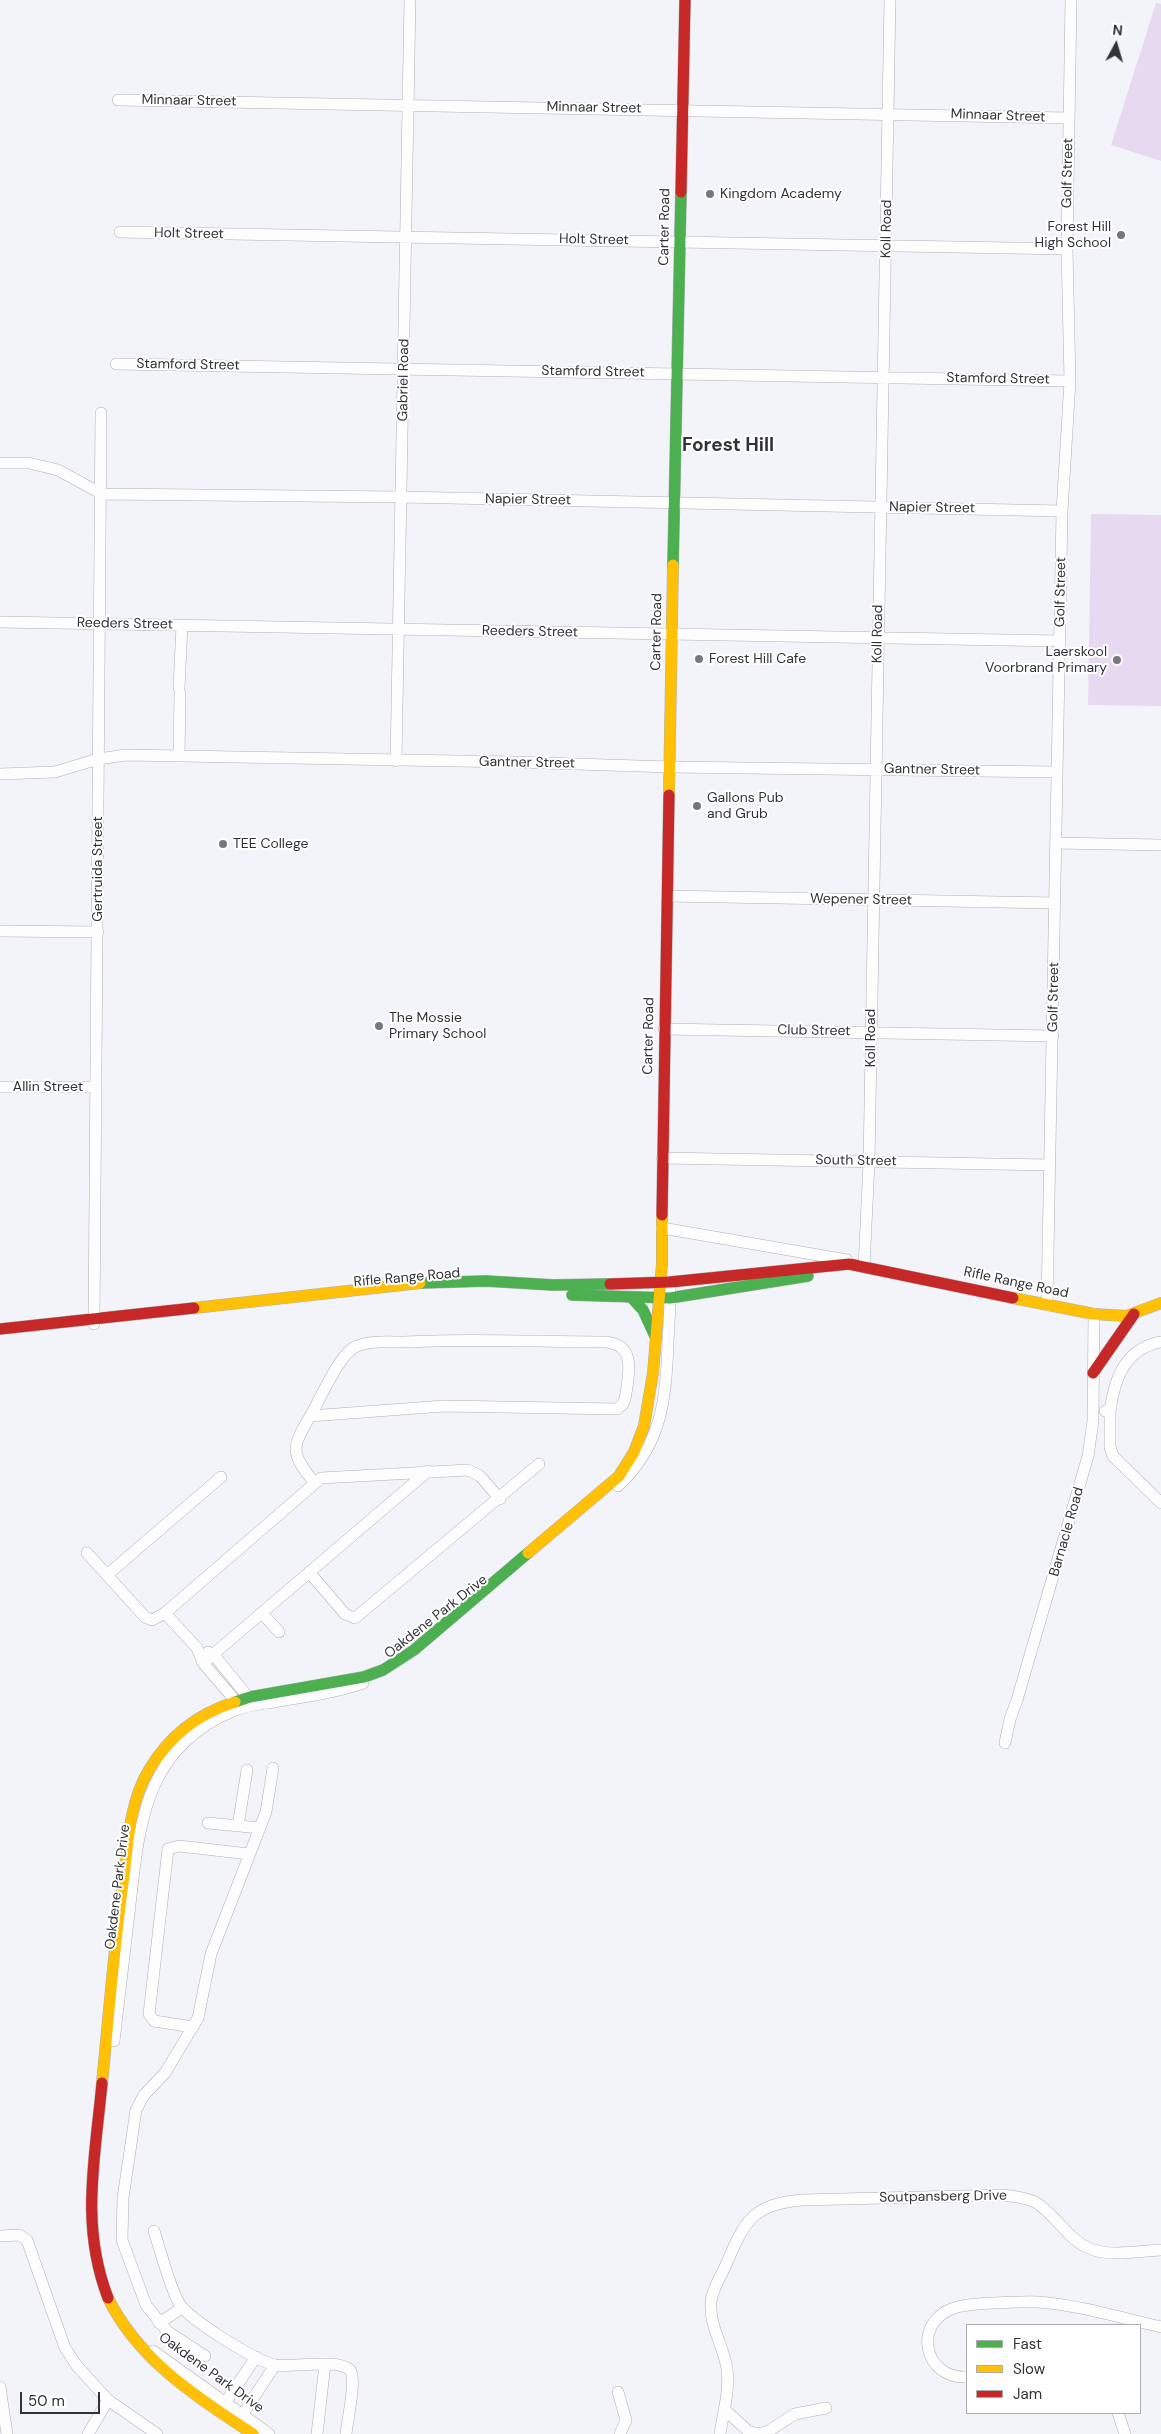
<!DOCTYPE html>
<style>
body{margin:0}
#map{position:relative;width:1161px;height:2434px;overflow:hidden;background:#f3f4fa;font-family:"DM Sans",sans-serif}
canvas{display:block}
.legend{position:absolute;left:966px;top:2324px;width:175px;height:90px;box-sizing:border-box;background:#fff;border:1px solid #adadaf;margin:0;padding:6px 9px;list-style:none;font-size:15px;color:#323337}
.legend li{display:flex;align-items:center;gap:10px;height:25px}
.legend b{width:25px;border:1px solid #adadaf}
.north{position:absolute;left:1091px;top:20px;width:50px;height:50px;-webkit-text-stroke:4px #fff;paint-order:stroke;rotate:6deg;font-size:14px;font-weight:700;line-height:20px;text-align:center;color:#323337}
.north::after{content:'';display:block;margin:auto;width:18px;height:22px;background:#323337;clip-path:polygon(50% 0,100% 100%,50% 72%,0 100%)}
.scale{position:absolute;left:20px;top:2392px;width:80px;height:22px;box-sizing:border-box;border:2px solid #323337;border-top:0;padding-left:6px;font-size:15px;line-height:18px;white-space:nowrap;color:#323337;-webkit-text-stroke:4px #fff;paint-order:stroke}
</style>
<div id="map">
<canvas width="1161" height="2434"></canvas>
<ul class="legend">
<li><b style="height:6px;background:#4caf50"></b>Fast</li>
<li><b style="height:6px;background:#ffc107"></b>Slow</li>
<li><b style="height:6px;background:#c62828"></b>Jam</li>
</ul>
<div class="north">N</div>
<div class="scale">50 m</div>
</div>
<script>
const g = document.querySelector('canvas').getContext('2d');
g.lineJoin = 'round';
function paint(path, color) { g.fillStyle = color; g.fill(path, 'evenodd'); }
function strokePath(path, color, width, dash) { g.strokeStyle = color; g.lineWidth = width; g.lineCap = dash ? 'butt' : 'round'; g.setLineDash(dash || []); g.stroke(path); }
function write(font, color, halo, rows, align = 'center') {
  g.font = font + ' "DM Sans",sans-serif'; g.lineWidth = 4; g.setLineDash([]); g.textBaseline = 'middle'; g.strokeStyle = halo; g.fillStyle = color; for (const [text, x, y, turn = 0] of rows) {
    g.save(); g.translate(x, y); g.rotate((+turn || 0) * Math.PI / 180); g.textAlign = isNaN(turn) ? turn : align; if (halo) g.strokeText(text, 0, 0); g.fillText(text, 0, 0); g.restore();
  }
}
const green = new Path2D(`
 M1156,3L1161,4V161L1111,145Z
 M1091,514L1161,515V706L1088,705Z`);
const street = new Path2D(`
 M118,100L1069,118
 M120,232L1067,249
 M116,364L1070,381
 M0,463H29L58,470L102,494L402,497L1062,511
 M0,622L1060,641
 M179,688L182,625
 M179,756L180,693
 M396,761L410,0
 M0,774L55,772L98,759L126,755L513,762L670,767L1057,772
 M1056,843L1161,845
 M667,896L1055,903
 M0,931L98,932
 M664,1029L1053,1036
 M0,1087H96
 M662,1158L1050,1165
 M662,1228L847,1260
 M864,1267L869,1162L890,0
 M1047,1305L1062,511L1070,381L1067,249L1071,0
 M94,1324L101,413
 M1105,1411L1110,1412C1114,1380 1124,1349 1161,1342
 M1110,1412V1447L1113,1456L1161,1503
 M310,1416L444,1406L617,1409L623,1404L625,1399C629,1375 637,1344 605,1342C538,1342 471,1338 404,1342C389,1342 369,1340 355,1347C340,1354 321,1397 312,1413C293,1446 288,1451 314,1482
 M618,1486C662,1445 666,1399 668,1342C669,1325 670,1308 670,1291
 M87,1553L145,1617L152,1620L165,1613L321,1478L468,1470L480,1476L500,1499
 M309,1572L345,1614L355,1618L539,1464
 M107,1575L221,1477
 M165,1613L197,1648L203,1663L240,1706
 M262,1613L279,1632
 M208,1652L213,1654L253,1703
 M203,1663L428,1471
 M1005,1743L1010,1719L1017,1700L1088,1456L1093,1421L1094,1314
 M208,1823L260,1828
 M238,1826L247,1770
 M193,2027L154,2021L149,2014L168,1849L179,1846L249,1854
 M114,2041C119,1998 124,1956 129,1913C139,1828 142,1749 233,1711C246,1705 260,1704 274,1702C304,1697 334,1693 363,1683
 M154,2231C161,2252 169,2285 179,2303C188,2319 256,2361 275,2365C291,2368 338,2358 350,2370C357,2378 347,2422 346,2434
 M0,2236L19,2235L27,2240L65,2348L77,2366L108,2400L157,2434
 M159,2323L182,2308
 M153,2351L269,2434
 M205,2356L167,2331L146,2305L122,2240L123,2198L136,2110L144,2095L165,2073L198,2018L211,1954L266,1812L273,1768
 M967,2377C923,2379 912,2322 954,2308C966,2304 980,2304 992,2303C1007,2303 1023,2301 1038,2302C1079,2305 1121,2318 1161,2327
 M0,2387L7,2434
 M618,2392L626,2420L620,2434
 M221,2409L256,2357
 M724,2409L748,2431L757,2434L767,2432L795,2414L826,2408
 M1118,2413L1125,2434
 M239,2420L275,2365
 M88,2434L108,2400
 M317,2434L325,2364
 M720,2434C723,2413 730,2390 727,2369C724,2347 709,2326 711,2302C712,2290 720,2278 725,2267C744,2223 751,2204 802,2200L1001,2195C1012,2196 1024,2197 1035,2202C1056,2214 1067,2240 1091,2249C1111,2257 1140,2251 1161,2250`);
const fast = new Path2D(`
 M673,565L681,192
 M420,1283L486,1281L553,1285L610,1284
 M572,1295L670,1298L808,1276
 M632,1298L643,1310L655,1336
 M235,1702L250,1697L364,1677L383,1670L414,1650L528,1553`);
const slow = new Path2D(`
 M669,795L673,565
 M1013,1298L1094,1314L1126,1316L1161,1303
 M194,1308L420,1283
 M528,1553L619,1476L634,1452L644,1426L653,1373L662,1264V1215
 M102,2083C109,2014 114,1945 124,1876C128,1841 130,1801 149,1770C169,1736 197,1714 235,1702
 M108,2298C139,2361 196,2396 253,2434`);
const jam = new Path2D(`
 M681,192L685,0
 M662,1215L669,795
 M610,1284L670,1282L849,1264L1013,1298
 M0,1329L194,1308
 M1093,1373L1134,1314
 M102,2083C95,2159 80,2225 108,2298`);
const markers = [
 [710,194,5,"#76777b"],
 [1121,235,5,"#76777b"],
 [699,659,5,"#76777b"],
 [1117,660,5,"#76777b"],
 [697,806,5,"#76777b"],
 [223,844,5,"#76777b"],
 [379,1026,5,"#76777b"]
];
const streetNames = [
 ["Minnaar Street",189,101,1],
 ["Minnaar Street",594,108,1],
 ["Minnaar Street",998,116,2],
 ["Golf Street",1068,173,-89],
 ["Carter Road",665,227,-89],
 ["Koll Road",887,229,-89],
 ["Holt Street",189,234,1],
 ["Holt Street",594,240,1],
 ["Stamford Street",188,365,1],
 ["Stamford Street",593,372,1],
 ["Stamford Street",998,379,1],
 ["Gabriel Road",404,380,-89],
 ["Napier Street",528,500,1],
 ["Napier Street",932,508,1],
 ["Golf Street",1061,592,-89],
 ["Reeders Street",125,624,1],
 ["Reeders Street",530,632,1],
 ["Carter Road",657,632,-89],
 ["Koll Road",878,634,-89],
 ["Gantner Street",527,763,1],
 ["Gantner Street",932,770,1],
 ["Gertruida Street",98,869,-90],
 ["Wepener Street",861,900,1],
 ["Golf Street",1054,997,-89],
 ["Club Street",814,1031,1],
 ["Carter Road",649,1036,-89],
 ["Koll Road",871,1038,-90],
 ["Allin Street",48,1087],
 ["South Street",856,1161,1],
 ["Rifle Range Road",407,1278,-5],
 ["Rifle Range Road",1016,1283,12],
 ["Barnacle Road",1067,1532,-74],
 ["Oakdene Park Drive",436,1617,-38],
 ["Oakdene Park Drive",118,1887,-83],
 ["Soutpansberg Drive",943,2197,-1],
 ["Oakdene Park Drive",211,2373,36]
];
const poiNames = [
 ["Kingdom Academy",720,194],
 ["Forest Hill",1111,227,"right"],
 ["High School",1111,243,"right"],
 ["Laerskool",1107,652,"right"],
 ["Voorbrand Primary",1107,668,"right"],
 ["Forest Hill Cafe",709,659],
 ["Gallons Pub",707,798],
 ["and Grub",707,814],
 ["TEE College",233,844],
 ["The Mossie",389,1018],
 ["Primary School",389,1034]
];
const districtNames = [
 ["Forest Hill",728,446]
];
paint(green, '#e7daf0');
strokePath(street, '#afb0b4', 12);
strokePath(fast, '#afb0b4', 12);
strokePath(slow, '#afb0b4', 12);
strokePath(jam, '#afb0b4', 12);
strokePath(street, '#fdfdfe', 11);
strokePath(fast, '#4caf50', 11);
strokePath(slow, '#ffc107', 11);
strokePath(jam, '#c62828', 11);
for (const [x, y, r, color] of markers) { const dot = new Path2D(); dot.arc(x, y, r, 0, 2 * Math.PI); g.fillStyle = color; g.fill(dot); strokePath(dot, '#fff', 2); }
write('14px', '#323337', '#fff', streetNames);
write('14px', '#323337', '#fff', poiNames, 'left');
write('bold 19px', '#323337', '#fff', districtNames);
</script>
